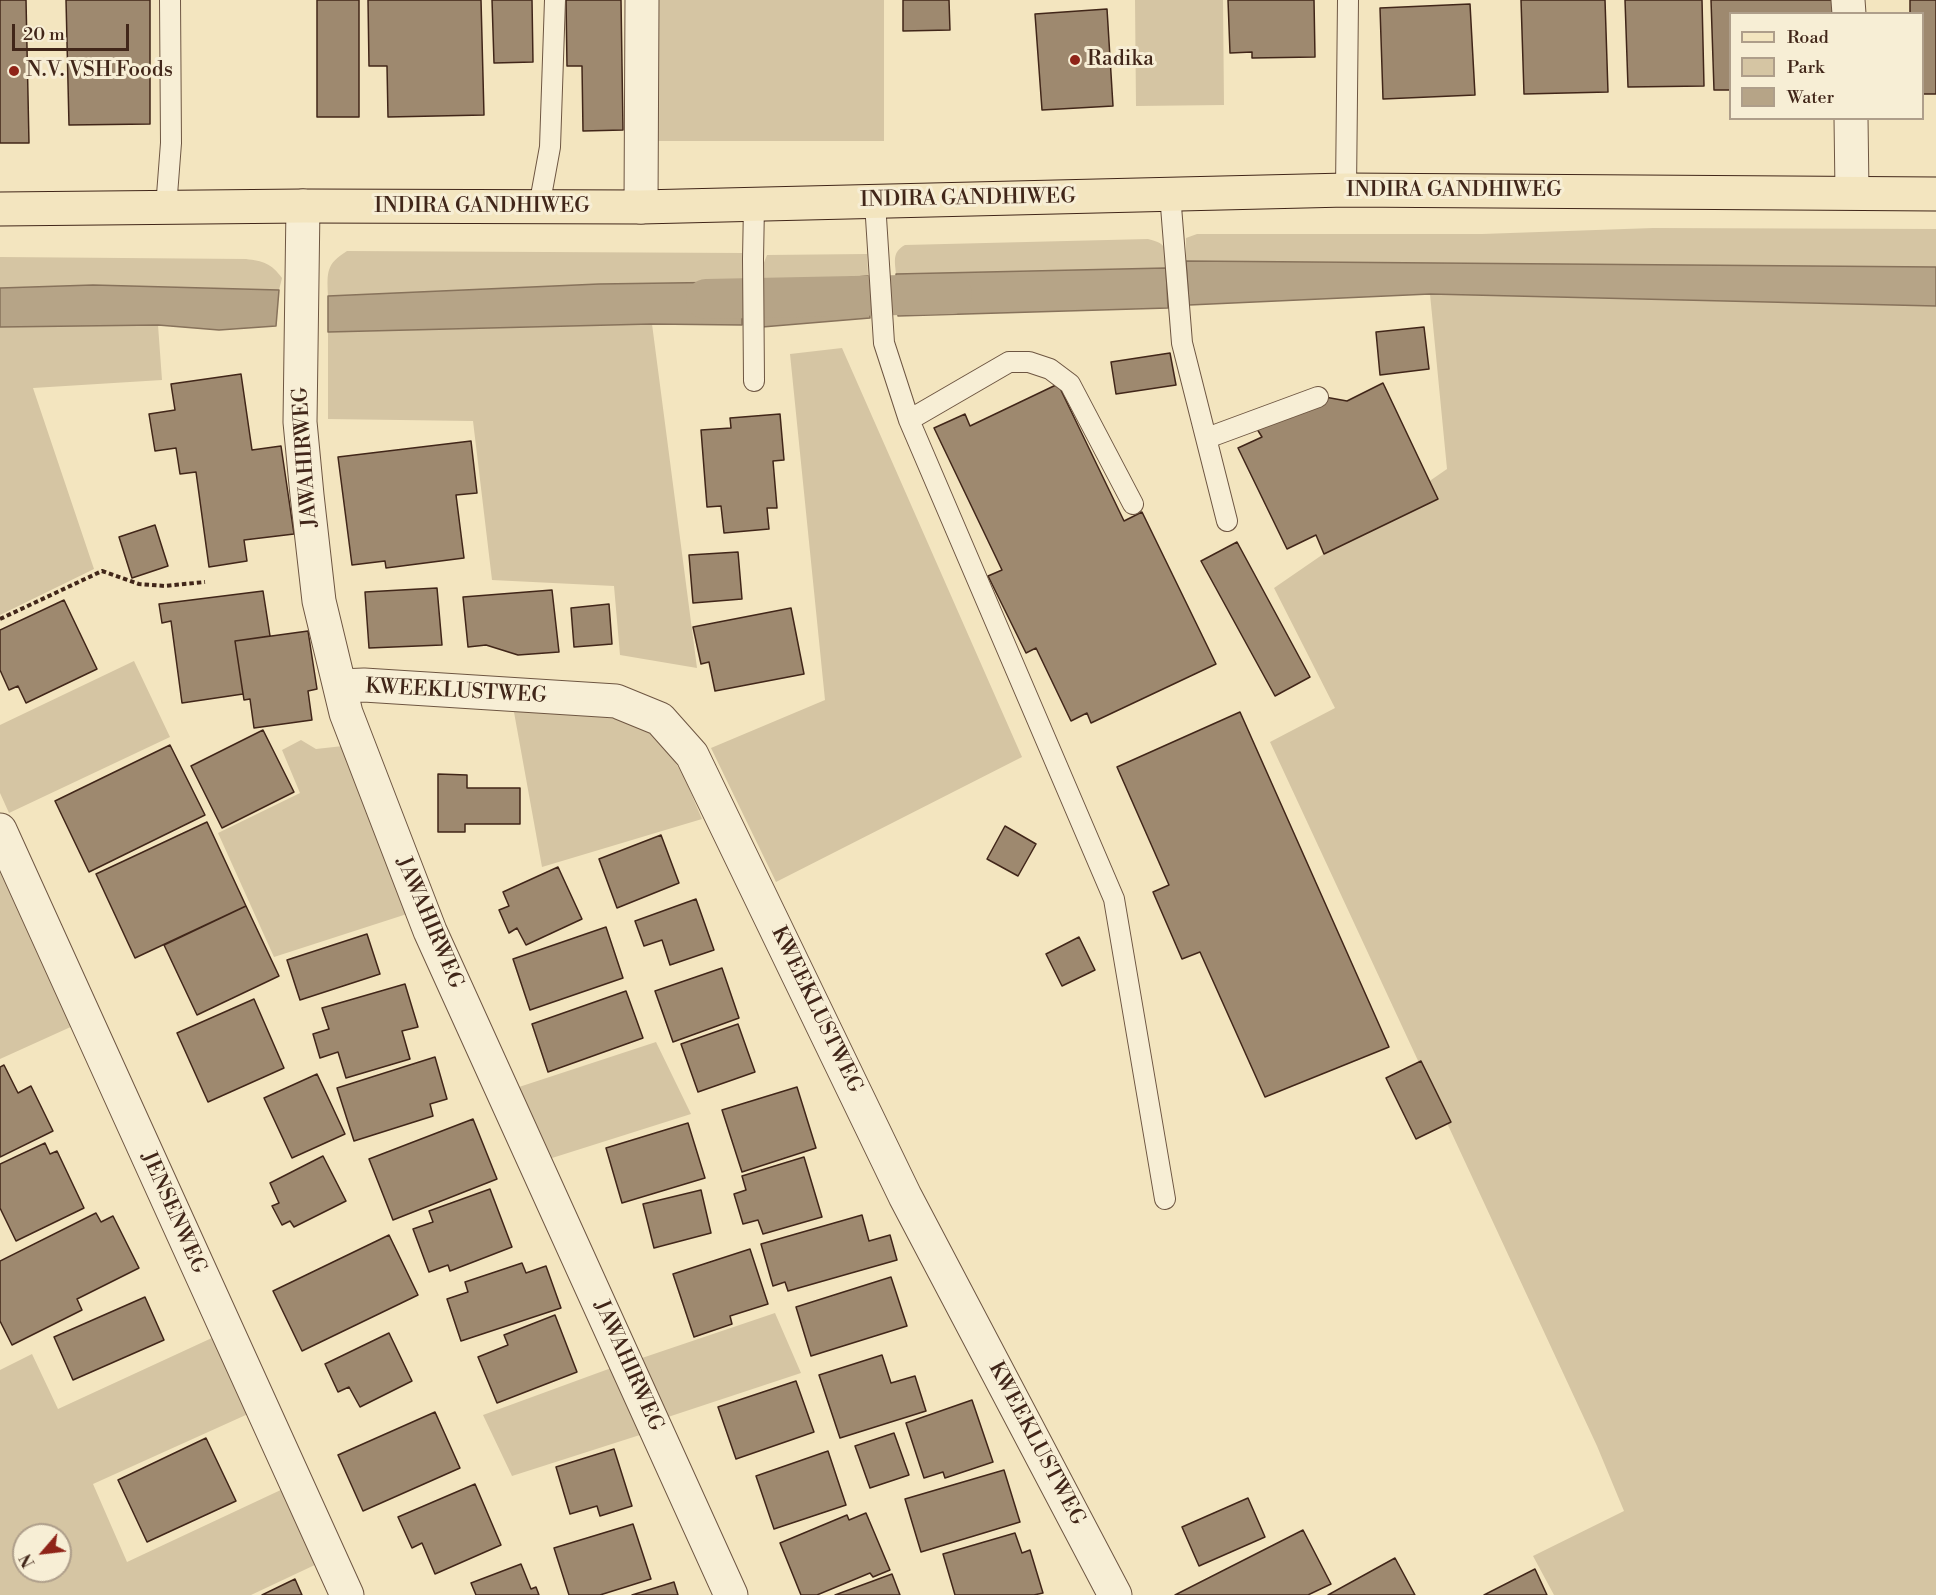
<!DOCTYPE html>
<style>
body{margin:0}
#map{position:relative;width:1936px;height:1595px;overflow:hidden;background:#f3e5bf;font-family:"Libre Bodoni",serif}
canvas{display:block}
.legend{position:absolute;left:1729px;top:12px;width:195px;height:108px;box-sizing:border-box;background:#f7eed5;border:2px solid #ae9e8a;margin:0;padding:8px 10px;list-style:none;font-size:18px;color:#412619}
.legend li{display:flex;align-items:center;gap:12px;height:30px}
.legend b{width:30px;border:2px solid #ae9e8a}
.north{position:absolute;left:12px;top:1523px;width:60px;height:60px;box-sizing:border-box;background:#f7eed5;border:2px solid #ae9e8a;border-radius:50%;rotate:242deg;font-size:16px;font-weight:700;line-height:24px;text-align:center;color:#412619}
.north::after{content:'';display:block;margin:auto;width:21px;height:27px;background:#8f2418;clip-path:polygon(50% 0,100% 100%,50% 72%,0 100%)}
.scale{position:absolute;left:12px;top:24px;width:117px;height:27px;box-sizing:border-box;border:3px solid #412619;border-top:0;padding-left:8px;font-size:18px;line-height:21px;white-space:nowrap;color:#412619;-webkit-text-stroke:4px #f7eed5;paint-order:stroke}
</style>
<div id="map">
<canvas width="1936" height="1595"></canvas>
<ul class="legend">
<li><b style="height:8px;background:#f3e5bf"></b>Road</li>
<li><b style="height:16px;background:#d5c5a3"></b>Park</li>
<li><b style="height:16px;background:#b6a487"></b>Water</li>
</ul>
<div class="north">N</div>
<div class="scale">20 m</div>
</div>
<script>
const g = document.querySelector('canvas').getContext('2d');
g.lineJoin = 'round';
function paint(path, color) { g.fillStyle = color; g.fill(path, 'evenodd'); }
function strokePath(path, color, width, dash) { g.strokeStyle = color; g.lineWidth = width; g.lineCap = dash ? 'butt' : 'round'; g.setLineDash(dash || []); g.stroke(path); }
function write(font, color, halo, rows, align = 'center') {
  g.font = font + ' "Libre Bodoni",serif'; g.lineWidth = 6; g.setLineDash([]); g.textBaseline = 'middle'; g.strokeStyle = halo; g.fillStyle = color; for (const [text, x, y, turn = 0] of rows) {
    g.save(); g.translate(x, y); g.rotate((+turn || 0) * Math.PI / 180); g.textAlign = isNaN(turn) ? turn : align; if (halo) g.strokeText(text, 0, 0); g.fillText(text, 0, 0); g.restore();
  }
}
const green = new Path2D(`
 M652,0H884V141H657Z
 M1135,0H1223L1224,105L1136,106Z
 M1653,228L1936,229V267L1186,261V238L1197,234H1482Z
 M1148,239C1169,244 1166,250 1166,268L896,274C895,261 892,252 905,245Z
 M347,251L742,253V282L599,284L328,296C327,272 326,264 347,251Z
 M867,254L868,276L764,285L763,265L767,255Z
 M0,257L246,259C263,261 271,263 282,278L279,290L93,285L0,288Z
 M1430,294L1936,306V1595H1554L1533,1556L1624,1511L1597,1446L1270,742L1335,708L1274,588L1447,469Z
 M652,324L697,668L620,655L614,586L492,580L473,421L328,419V332Z
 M158,325L162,380L33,388L94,569L0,615V327Z
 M842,348L1022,757L776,882L711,748L825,700L790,354Z
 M134,661L170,737L9,813L0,793V725Z
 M510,690L623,702L667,748L684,777L702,819L542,867Z
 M301,740L316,749L343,746L410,913L274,957L218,833L300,793L282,750Z
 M0,856L75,1025L0,1059Z
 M656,1042L691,1114L552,1158L519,1087Z
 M775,1313L801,1373L668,1417L642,1358Z
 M214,1337L248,1414L93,1484L127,1562L285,1488L319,1563L251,1595H0V1370L32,1354L58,1409ZM24,1535H60V1571H24Z
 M614,1367L643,1434L512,1476L483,1415Z`);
const water = new Path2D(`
 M1186,261L1936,267V306L1430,294L1189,305Z
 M1166,268L1168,308L898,316L896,274Z
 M868,276L870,318L762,327L764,285Z
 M742,282V325L651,324L328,332V296L599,284Z
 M93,285L279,290L276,326L219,330L158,325L0,327V288Z`);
const canal = new Path2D(`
 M706,299L952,294`);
const building = new Path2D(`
 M0,0H26L29,143H0Z
 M66,0H150V124L69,125Z
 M317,0H359V117H317Z
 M368,0H481L484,115L388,117L387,66H369Z
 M492,0H532L533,62L494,63Z
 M566,0H621L623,130L583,131L582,66H567Z
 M903,0H949L950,30L903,31Z
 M1228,0H1314L1315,57L1252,58V52L1230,53Z
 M1521,0H1605L1608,92L1524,94Z
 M1625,0H1702L1704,86L1628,87Z
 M1711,0H1833L1834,14H1730V90H1714Z
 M1910,0H1936V94H1922V14H1910Z
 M1470,4L1475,95L1383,99L1380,8Z
 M1107,9L1113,106L1042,110L1035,14Z
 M1424,327L1429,369L1380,375L1376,332Z
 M1170,353L1176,385L1116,394L1111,362Z
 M241,374L252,450L281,446L294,534L244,540L247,561L209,567L196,472L180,474L176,448L155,451L149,414L175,410L171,384Z
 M1383,383L1438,499L1324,554L1316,535L1287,549L1238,448L1262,437L1257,429L1325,397L1347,401Z
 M1058,384L1124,521L1142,512L1216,664L1091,723L1087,713L1071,721L1036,648L1026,653L988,576L1002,570L934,428L965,414L970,426Z
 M780,414L784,460L773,461L777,508H767L769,529L724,533L721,506L707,507L701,430L731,428L730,418Z
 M471,441L477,493L456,495L464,558L386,568L385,561L352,565L338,457Z
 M155,525L168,566L132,578L119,537Z
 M1237,542L1310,677L1275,696L1201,561Z
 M738,552L742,599L693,603L689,555Z
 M437,588L442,645L369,648L365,592Z
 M552,590L559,652L518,655L486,645L468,647L463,597Z
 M263,591L270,636L235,641L243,694L182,703L171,621L162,623L159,604Z
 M64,600L97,669L26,703L18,686L9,690L0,670V630Z
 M609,604L612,644L574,647L571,608Z
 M791,608L804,674L715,691L709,662L701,664L693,627Z
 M308,631L317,689L308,691L312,720L254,728L250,699L244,700L235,641Z
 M1240,712L1389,1047L1265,1097L1200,952L1182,959L1153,892L1169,885L1117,767Z
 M263,730L294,792L222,828L191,766Z
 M170,745L205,815L89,872L55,801Z
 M438,774L467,775V788H520V824H465V832H438Z
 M207,822L246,906L135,958L96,874Z
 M1005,826L1036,844L1018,876L987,859Z
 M661,835L679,883L617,908L599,859Z
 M558,867L582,919L526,945L517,928L509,933L499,910L509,906L503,892Z
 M696,899L714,950L670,965L662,940L644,946L635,921Z
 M246,906L279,976L197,1015L164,945Z
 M606,927L623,978L530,1010L513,959Z
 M367,934L380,974L300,1000L287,960Z
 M1079,937L1095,970L1062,986L1046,954Z
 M722,968L739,1018L673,1042L655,991Z
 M405,984L418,1027L402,1031L410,1059L346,1078L338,1052L320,1058L313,1034L329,1029L322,1008Z
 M626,991L643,1038L548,1072L532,1024Z
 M254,999L284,1068L208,1102L177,1033Z
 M738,1024L755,1072L698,1092L681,1044Z
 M435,1057L447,1099L430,1104L433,1116L354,1141L337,1088Z
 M1421,1061L1451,1122L1416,1139L1386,1078Z
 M4,1065L18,1093L31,1086L53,1131L0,1157V1067Z
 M317,1074L345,1134L292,1158L264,1098Z
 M797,1087L816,1148L742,1172L722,1110Z
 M473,1119L497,1179L393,1220L369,1159Z
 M688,1123L705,1178L622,1203L606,1148Z
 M45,1143L50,1154L57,1151L84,1208L16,1241L0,1208V1164Z
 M323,1156L346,1201L294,1227L290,1221L282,1225L272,1206L279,1203L270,1183Z
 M804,1157L822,1217L763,1234L758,1220L743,1224L734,1194L746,1190L742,1176Z
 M490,1189L512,1247L450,1271L448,1265L429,1272L413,1229L433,1222L429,1211Z
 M701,1190L711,1233L654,1248L643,1204Z
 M96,1213L101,1222L113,1216L139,1268L77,1299L82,1310L12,1345L0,1321V1261Z
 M862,1215L869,1241L890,1235L897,1260L788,1291L785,1282L773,1286L761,1244Z
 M389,1235L418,1295L302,1351L273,1291Z
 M750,1249L768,1304L730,1316L732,1324L694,1337L673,1274Z
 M522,1263L526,1273L546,1266L561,1308L461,1341L447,1299L468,1292L465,1282Z
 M891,1277L907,1326L811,1356L796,1307Z
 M145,1297L164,1340L73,1380L54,1337Z
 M555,1315L577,1372L497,1403L478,1357L508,1345L504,1335Z
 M389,1333L412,1381L360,1407L349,1387L338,1392L325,1364Z
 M882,1355L891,1383L915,1376L926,1411L840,1438L819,1375Z
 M796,1381L814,1432L736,1459L718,1407Z
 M972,1400L993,1462L945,1478L943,1472L924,1478L906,1423Z
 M435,1412L460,1468L363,1511L338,1455Z
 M894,1433L909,1475L870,1488L855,1446Z
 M206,1438L236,1501L147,1542L118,1480Z
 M614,1449L632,1506L600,1516L597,1506L570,1514L556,1467Z
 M828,1451L846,1505L774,1529L756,1476Z
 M1004,1470L1020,1522L921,1552L905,1499Z
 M475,1484L501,1545L435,1574L422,1543L412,1548L398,1517Z
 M1248,1498L1265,1537L1199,1566L1182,1527Z
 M866,1513L890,1570L873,1577L870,1573L817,1595H801L780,1543L847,1515L849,1520Z
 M633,1524L651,1579L600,1595H569L554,1548Z
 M1303,1530L1331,1584L1308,1595H1175Z
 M1015,1533L1022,1553L1030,1550L1043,1593L1034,1595H955L943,1554Z
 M1395,1558L1415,1595H1328Z
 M521,1564L531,1589L536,1587L539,1595H476L471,1583Z
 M1535,1569L1547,1595H1484Z
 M892,1574L900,1595H835Z
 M295,1579L302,1595H262Z
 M674,1582L678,1595H632Z`);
const path = new Path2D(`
 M0,619L102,571L139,584L165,586L205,582`);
const lane = new Path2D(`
 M1346,190L1348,0
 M1170,194L1182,343L1227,521
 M875,202L884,343L909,420L1114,899L1165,1199
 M754,205L753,259L754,381
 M539,207L550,147L555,0
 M166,208L171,143L170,0
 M909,420L1009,362H1029L1050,369L1070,384L1133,504
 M1207,438L1318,397`);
const street = new Path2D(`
 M1848,0L1849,14
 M1851,118L1852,192
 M303,206L300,422L307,495L319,601L346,713L430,931L731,1595
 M641,207L642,0
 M340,686L364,685L616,701L660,719L692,755L905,1196L1115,1595
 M0,830L347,1595`);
const primary = new Path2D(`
 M0,209L303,206L641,207L1346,190L1936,194`);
const markers = [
 [1075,60,6,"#8f2418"],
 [14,71,6,"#8f2418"]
];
const poiNames = [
 ["Radika",1087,60],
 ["N.V. VSH Foods",26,71]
];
const streetNames = [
 ["INDIRA GANDHIWEG",1454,191],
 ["INDIRA GANDHIWEG",968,199,-1],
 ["INDIRA GANDHIWEG",482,207],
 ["JAWAHIRWEG",306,457,-94],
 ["KWEEKLUSTWEG",456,692,3],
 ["JAWAHIRWEG",429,923,67],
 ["KWEEKLUSTWEG",816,1010,64],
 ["JENSENWEG",173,1213,66],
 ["JAWAHIRWEG",628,1366,66],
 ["KWEEKLUSTWEG",1036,1444,62]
];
paint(green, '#d5c5a3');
paint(water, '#b6a487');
strokePath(water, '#87725b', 1.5);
strokePath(canal, '#b6a487', 40);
paint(building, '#9e896f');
strokePath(building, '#412619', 1.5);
strokePath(lane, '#6e5642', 22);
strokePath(street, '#6e5642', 35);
strokePath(primary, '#412619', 35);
strokePath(path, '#412619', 4, [4.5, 3]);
strokePath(lane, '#f7eed5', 20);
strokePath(street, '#f7eed5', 33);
strokePath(primary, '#f3e5bf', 33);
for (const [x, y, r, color] of markers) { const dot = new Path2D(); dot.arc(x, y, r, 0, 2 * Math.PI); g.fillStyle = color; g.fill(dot); strokePath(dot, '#f7eed5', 2); }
write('21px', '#412619', '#f7eed5', poiNames, 'left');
write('21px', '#412619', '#f7eed5', streetNames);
</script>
